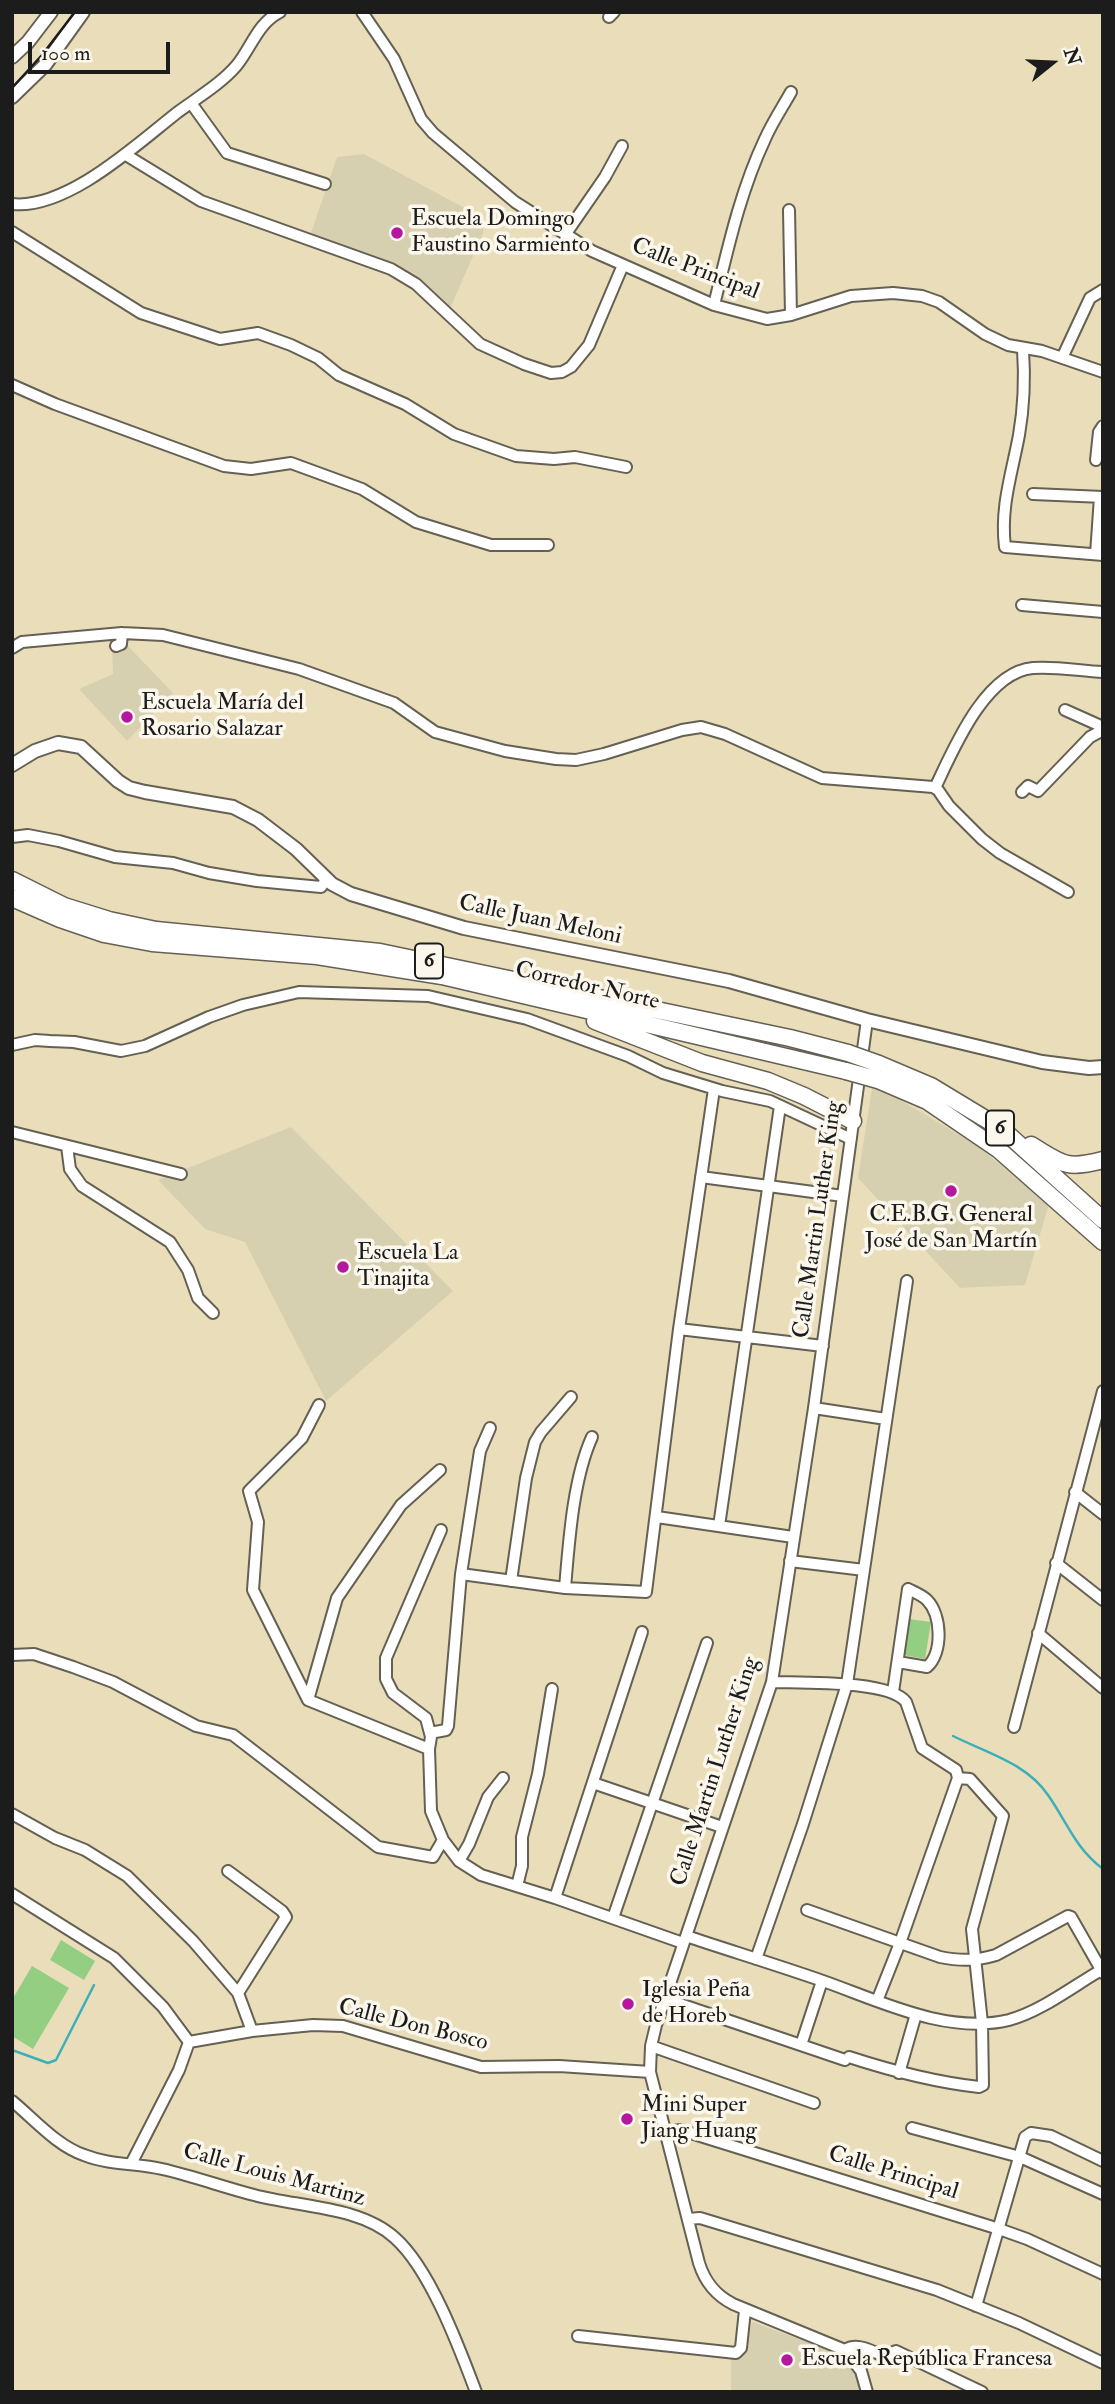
<!DOCTYPE html>
<meta charset="utf-8">
<style>
body{margin:0}
#map{position:relative;width:1115px;height:2404px;overflow:hidden;background:#eadeba;font-family:"IM FELL Double Pica",serif}
canvas{display:block}
.frame{position:absolute;inset:0;border:14px solid #1c1c1c;pointer-events:none}
.north{position:absolute;left:1017px;top:28px;width:70px;height:70px;-webkit-text-stroke:5px #fbf7ec;paint-order:stroke;rotate:72deg;font-size:19px;font-weight:700;line-height:28px;text-align:center;color:#1c1c1c}
.north::after{content:'';display:block;margin:auto;width:24px;height:32px;background:#1c1c1c;clip-path:polygon(50% 0,100% 100%,50% 72%,0 100%)}
.scale{position:absolute;left:28px;top:42px;width:142px;height:32px;box-sizing:border-box;border:4px solid #1c1c1c;border-top:0;padding-left:9px;font-size:21px;line-height:24px;white-space:nowrap;color:#1c1c1c;-webkit-text-stroke:5px #fbf7ec;paint-order:stroke}
</style>
<div id="map">
<canvas width="1115" height="2404"></canvas>
<div class="frame"></div>
<div class="north">N</div>
<div class="scale">100 m</div>
</div>
<script>
const g = document.querySelector('canvas').getContext('2d');
g.lineJoin = 'round';
function paint(path, color) { g.fillStyle = color; g.fill(path, 'evenodd'); }
function strokePath(path, color, width, dash) { g.strokeStyle = color; g.lineWidth = width; g.lineCap = dash ? 'butt' : 'round'; g.setLineDash(dash || []); g.stroke(path); }
function write(font, color, halo, rows, align = 'center') {
  g.font = font + ' "IM FELL Double Pica",serif'; g.lineWidth = 7; g.setLineDash([]); g.textBaseline = 'middle'; g.strokeStyle = halo; g.fillStyle = color; for (const [text, x, y, turn = 0] of rows) {
    g.save(); g.translate(x, y); g.rotate((+turn || 0) * Math.PI / 180); g.textAlign = isNaN(turn) ? turn : align; if (halo) g.strokeText(text, 0, 0); g.fillText(text, 0, 0); g.restore();
  }
}
const built = new Path2D(`
 M364,154L476,214L483,220V233L449,311L390,266L311,233L337,157Z
 M127,645L173,693L127,741L79,689L113,674L112,651Z
 M872,1088L890,1094L975,1144L1049,1204L1025,1285L960,1288L858,1178Z
 M291,1127L453,1291L326,1401L245,1242L205,1229L158,1180Z
 M752,2322L834,2352L848,2364L856,2377L859,2392H731V2356L745,2354Z`);
const green = new Path2D(`
 M909,1619L931,1622L925,1659L903,1655Z
 M61,1940L95,1961L84,1980L50,1960Z
 M32,1966L69,1988L33,2049L12,2036V2000Z`);
const stream = new Path2D(`
 M953,1736C987,1753 1026,1763 1048,1795C1067,1822 1075,1848 1103,1869
 M12,2050L48,2063L56,2060L94,1985`);
const minor = new Path2D(`
 M362,12L394,59L421,119L433,133L515,202L592,251L714,305L767,319L791,315L851,296L893,293L922,296L939,302L985,334L1008,345L1042,351L1103,372
 M609,17L614,12
 M191,103L227,153L325,184
 M126,155L201,201L391,269L416,284L480,344L524,364L551,373L562,372L571,367L589,345L623,265
 M12,204C67,210 137,144 178,112C197,98 222,83 237,65C252,46 258,23 280,12
 M789,210L791,315
 M12,232L141,313L220,339L258,333L291,345L318,358L339,375L405,404L454,434L516,456L554,459L575,457L626,467
 M565,235L605,177L622,146
 M714,305C728,248 740,192 765,139C772,123 782,108 791,92
 M1023,349C1025,378 1024,406 1019,435C1012,473 1000,507 1005,547L1103,555
 M1062,358L1090,298L1103,290
 M12,385L55,404L224,466L251,469L291,463L362,489L416,522L491,545H548
 M1096,460L1099,432L1103,426
 M1033,494L1103,497
 M1096,554L1100,497
 M1022,605L1103,612
 M116,646L121,644L122,633
 M12,648L22,642L44,640L122,633L163,635L299,669L394,703L435,732L505,751L556,759L576,760L604,754L682,730L701,727L725,734L822,778L933,787L938,790L949,806L982,839L1000,853L1068,892
 M1065,710L1103,727
 M935,788C953,750 985,672 1033,668C1055,666 1080,671 1103,672
 M1022,792L1028,786L1038,791L1090,737L1103,730
 M12,837L28,835L59,841L115,857L173,863L209,873L257,881L321,887L327,879
 M12,1045L35,1040L50,1041L74,1042L121,1051L145,1046L209,1017L243,1005L299,992L428,996L527,1019L628,1056L663,1073L722,1091L770,1101L851,1139
 M12,1132L181,1174
 M67,1146L70,1169L82,1186L170,1242L188,1270L198,1298L213,1313
 M701,1177L843,1196
 M679,1329L823,1346
 M319,1405L302,1438L249,1491L258,1522L253,1590L308,1700L429,1749
 M814,1408L886,1419
 M1075,1492L1103,1514
 M657,1517L793,1537
 M719,1526L780,1106
 M441,1530L386,1658V1679L393,1693L426,1718L431,1737L429,1749L431,1811L443,1840L459,1861L481,1875L555,1898L683,1943
 M790,1561L864,1570
 M1056,1563L1103,1600
 M461,1574L565,1588L646,1592L679,1329L714,1089
 M511,1581L526,1478L535,1442L541,1432L571,1397
 M565,1588C569,1541 573,1479 592,1437
 M1038,1633L1103,1688
 M12,1655L34,1654L73,1667L113,1682L196,1726L233,1735L378,1847L433,1857L443,1840
 M772,1682C801,1683 889,1680 906,1702L922,1748L956,1770L958,1778L900,1943L877,2001
 M893,1692L908,1589C914,1592 922,1595 927,1600C942,1615 943,1653 927,1667L898,1662
 M308,1700L337,1598L401,1505L440,1470
 M1014,1727L1103,1391
 M430,1733L446,1730L448,1726L461,1574L480,1451L490,1428
 M593,1783L722,1827
 M12,1814L55,1838L85,1850L127,1876L193,1941L238,1993L252,2031
 M459,1861L469,1844L488,1797L503,1778
 M228,1871L282,1911L286,1917L238,1993
 M517,1886L522,1866V1837L538,1774L552,1689
 M12,1894L114,1958L163,2007L189,2042L252,2031L313,2025L343,2026L481,2067L559,2066L650,2072
 M555,1898L642,1632
 M807,1910L940,1957C960,1961 976,1961 996,1955L1068,1916L1071,1917L1103,1973
 M613,1918L707,1643
 M686,1936C731,1951 777,1965 823,1981C880,2001 947,2035 1009,2020C1042,2011 1073,1986 1103,1969
 M756,1959L803,1824L847,1684L907,1281
 M665,1999L845,2060
 M801,2045L822,1981
 M651,2046L814,2103
 M849,2057C892,2071 934,2082 979,2087L983,2085L982,2023L972,1929L1003,1816L970,1779L958,1778
 M899,2073L916,2014
 M12,2101C34,2119 57,2146 84,2155C109,2165 136,2163 162,2169C193,2176 223,2187 254,2195C298,2207 360,2206 395,2238C430,2269 459,2347 476,2392
 M912,2128L1020,2157L1103,2194
 M665,2132L681,2130L999,2229L1027,2239L1103,2274
 M131,2164L179,2070L189,2042
 M688,2219L700,2218L937,2290L1019,2323L1103,2363
 M976,2306L1025,2137L1031,2133L1051,2136L1103,2161
 M578,2336L736,2353L741,2348L745,2310
 M845,2350C857,2342 871,2351 884,2356L896,2351L982,2392
 M867,2392L861,2371L845,2350L733,2304C715,2295 705,2282 699,2263L650,2072L651,2046L656,2025L772,1682L814,1408L867,1020`);
const major = new Path2D(`
 M12,57L28,42L51,12
 M12,97L45,65L83,12
 M12,765L35,751L58,743L81,747L118,781L129,788L145,792L233,807L258,820L296,849L332,884L351,894L464,928L729,981L867,1020L1042,1062L1089,1068L1103,1067`);
const highway = new Path2D(`
 M12,880L64,906L109,920L156,930L380,952L790,1038L848,1053
 M12,898L60,919L104,934L152,943L317,956L442,976L846,1071
 M595,1021L702,1063L768,1081L804,1096L853,1121
 M879,1064L931,1086L1002,1129L1103,1220
 M878,1080L927,1101L999,1150L1103,1242
 M1031,1145C1063,1164 1065,1170 1103,1160`);
const rail = new Path2D(`
 M12,88L42,55L75,12`);
const highwayBridge = new Path2D(`
 M848,1053L879,1064
 M846,1071L878,1080`);
const markers = [
 [397,233,7,"#b5179e"],
 [127,717,7,"#b5179e"],
 [951,1191,7,"#b5179e"],
 [343,1267,7,"#b5179e"],
 [628,2004,7,"#b5179e"],
 [627,2119,7,"#b5179e"],
 [787,2360,7,"#b5179e"]
];
const shields = [
 [429,961,28],
 [1000,1128,28]
];
const shieldNames = [
 ["6",429,961],
 ["6",1000,1128]
];
const poiNames = [
 ["Escuela Domingo",411,220],
 ["Faustino Sarmiento",411,246],
 ["Escuela María del",141,704],
 ["Rosario Salazar",141,730],
 ["C.E.B.G. General",951,1216,"center"],
 ["José de San Martín",951,1242,"center"],
 ["Escuela La",357,1254],
 ["Tinajita",357,1280],
 ["Iglesia Peña",642,1991],
 ["de Horeb",642,2017],
 ["Mini Super",641,2106],
 ["Jiang Huang",641,2132],
 ["Escuela República Francesa",801,2360]
];
const streetNames = [
 ["Calle Principal",695,270,21],
 ["Calle Juan Meloni",540,921,12],
 ["Corredor Norte",587,987,13],
 ["Calle Martin Luther King",819,1220,-82],
 ["Calle Martin Luther King",716,1772,-72],
 ["Calle Don Bosco",413,2026,14],
 ["Calle Principal",893,2174,17],
 ["Calle Louis Martinz",274,2176,15]
];
paint(built, '#d6d0b1');
paint(green, '#93ce82');
strokePath(stream, '#3eafb7', 2.5);
strokePath(minor, '#646053', 14);
strokePath(major, '#646053', 16);
strokePath(highway, '#646053', 19);
strokePath(minor, '#fff', 10);
strokePath(major, '#fff', 12);
strokePath(highway, '#fff', 16);
strokePath(rail, '#1c1c1c', 2.5);
strokePath(highwayBridge, '#646053', 19, []);
strokePath(highwayBridge, '#fff', 16);
for (const [x, y, r, color] of markers) { const dot = new Path2D(); dot.arc(x, y, r, 0, 2 * Math.PI); g.fillStyle = color; g.fill(dot); strokePath(dot, '#fbf7ec', 2.5); }
for (const [x, y, w] of shields) { const box = new Path2D(); box.roundRect(x - w / 2, y - 17.5, w, 35, 5); g.fillStyle = '#fbf7ec'; g.fill(box); strokePath(box, '#1c1c1c', 2); }
write('bold 21px', '#1c1c1c', null, shieldNames);
write('23px', '#1c1c1c', '#fbf7ec', poiNames, 'left');
write('23px', '#1c1c1c', '#fbf7ec', streetNames);
</script>
